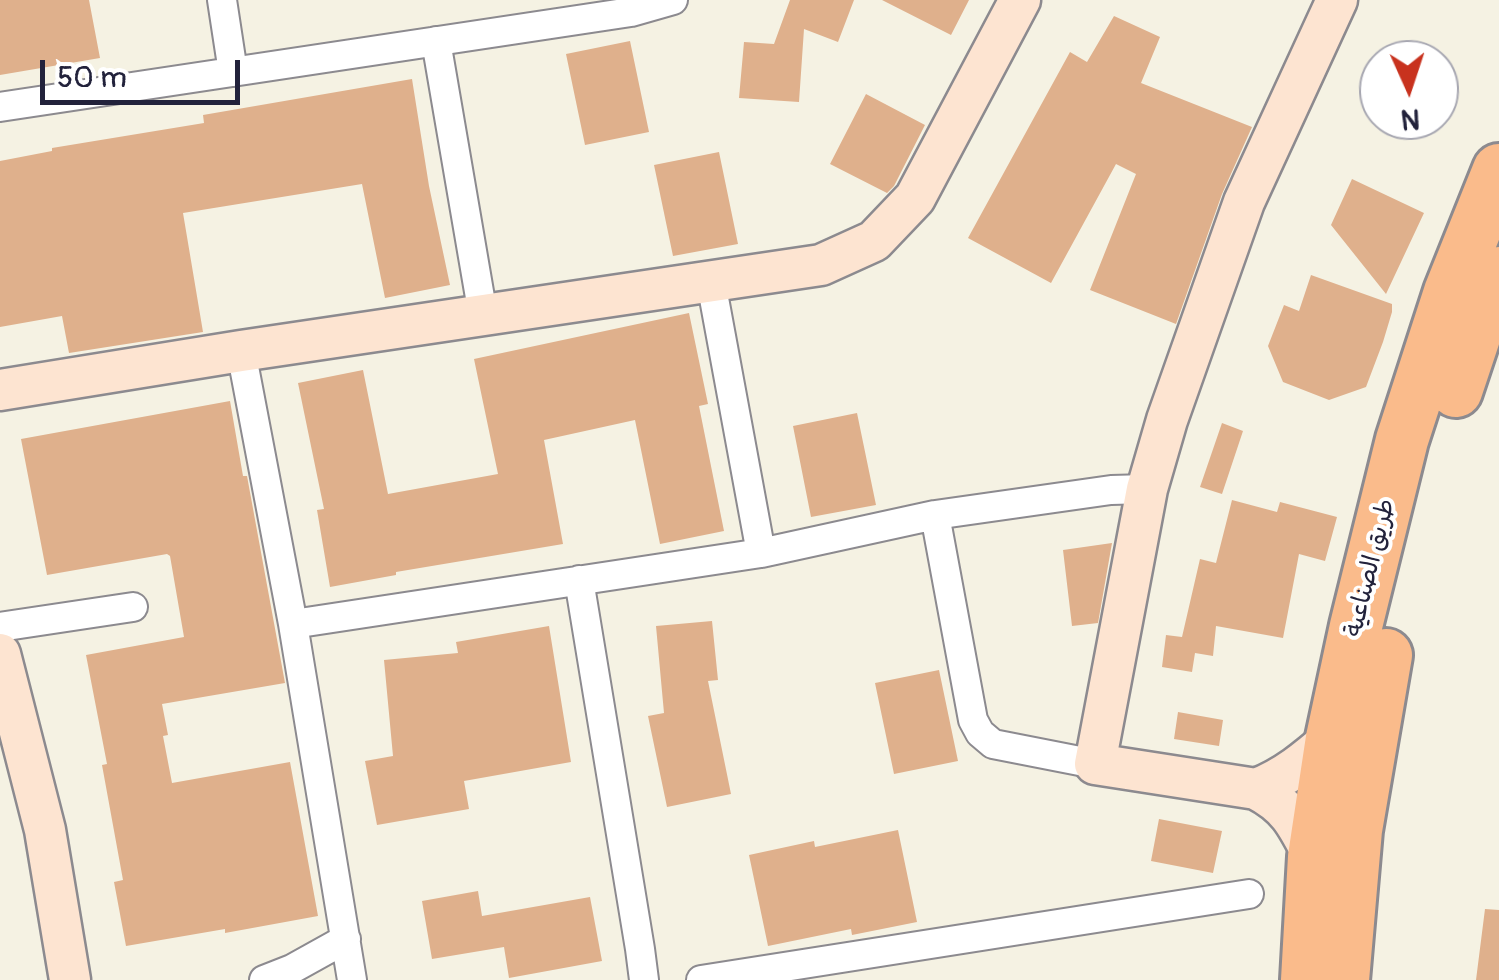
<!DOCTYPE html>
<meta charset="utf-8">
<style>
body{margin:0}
#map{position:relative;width:1499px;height:980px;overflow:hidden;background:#f5f2e3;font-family:Pangolin,sans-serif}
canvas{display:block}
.north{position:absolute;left:1359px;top:40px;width:100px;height:100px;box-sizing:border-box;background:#fff;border:2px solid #a7a7b1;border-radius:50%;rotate:177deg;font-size:28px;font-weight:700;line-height:40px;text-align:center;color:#22223b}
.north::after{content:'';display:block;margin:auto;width:35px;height:45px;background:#c8321e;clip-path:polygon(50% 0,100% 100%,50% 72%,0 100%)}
.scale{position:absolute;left:40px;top:60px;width:200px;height:45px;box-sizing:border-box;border:5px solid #22223b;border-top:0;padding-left:12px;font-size:30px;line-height:35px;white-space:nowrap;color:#22223b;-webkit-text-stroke:8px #fff;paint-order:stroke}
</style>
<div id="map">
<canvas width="1499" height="980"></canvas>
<div class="north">N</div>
<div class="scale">50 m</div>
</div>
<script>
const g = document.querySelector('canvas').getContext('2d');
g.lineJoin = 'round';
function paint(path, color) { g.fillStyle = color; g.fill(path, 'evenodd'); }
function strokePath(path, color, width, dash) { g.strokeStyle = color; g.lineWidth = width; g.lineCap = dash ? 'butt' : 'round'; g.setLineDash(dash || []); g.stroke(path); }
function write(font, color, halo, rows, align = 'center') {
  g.font = font + ' Pangolin,"Playpen Sans Arabic",sans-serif'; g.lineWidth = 8; g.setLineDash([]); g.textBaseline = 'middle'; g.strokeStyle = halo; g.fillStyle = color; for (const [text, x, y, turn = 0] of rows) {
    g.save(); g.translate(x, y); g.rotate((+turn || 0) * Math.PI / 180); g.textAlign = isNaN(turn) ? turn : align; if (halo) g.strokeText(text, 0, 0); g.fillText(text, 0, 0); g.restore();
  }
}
const building = new Path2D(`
 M0,0H89L100,58L0,75Z
 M790,0H854L838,42L804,29L799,102L739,98L744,42L774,44Z
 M882,0H969L951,35Z
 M1114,16L1160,37L1141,83L1252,127L1222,194L1176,324L1090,290L1136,174L1116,164L1051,283L968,238L1070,52L1087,62Z
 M630,41L649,132L585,145L566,54Z
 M412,79L429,186L450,285L385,298L362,184L183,213L203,332L69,353L62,316L0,327V161L52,151V148L204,123L203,115Z
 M866,94L925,125L894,186L887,193L830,164Z
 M719,152L738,244L673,256L654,165Z
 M1352,179L1424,213L1386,294L1331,225Z
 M1311,275L1392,304V312L1383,342L1366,387L1329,400L1283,382L1268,346L1284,305L1299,311Z
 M689,313L708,404L699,406L724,531L660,544L635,420L544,440L563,544L396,572V575L330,587L317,510L324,509L298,383L363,370L388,494L498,474L474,359Z
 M230,401L243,476H247L285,683L162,704L168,735L163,736L172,783L290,762L318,916L225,933V929L126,946L114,882L123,880L102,765L107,764L86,655L184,637L170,556L167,554L47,575L21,439Z
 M857,413L876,505L811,517L793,426Z
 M1222,423L1243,431L1222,494L1200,487Z
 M1232,500L1277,512L1280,502L1337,517L1325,561L1299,554L1283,638L1216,626L1213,656L1195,653L1192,672L1162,667L1166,635L1182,637L1200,559L1216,563Z
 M1112,543L1098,623L1072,626L1063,550Z
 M712,621L718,680L708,681L731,794L667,807L648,716L664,713L656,626Z
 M549,626L571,762L464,781L469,809L377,825L365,761L393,756L384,660L458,653L456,642Z
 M939,670L958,761L894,774L875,683Z
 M1178,712L1223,720L1219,746L1174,739Z
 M1159,819L1222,831L1213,873L1151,861Z
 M898,830L917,922L852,935L851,929L768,946L749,855L814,841L815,847Z
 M478,891L482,916L590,897L602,961L509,978L504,947L432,959L422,901Z
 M1485,909L1499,910V980H1476Z`);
const street = new Path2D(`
 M222,0L233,72
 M436,41L483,315
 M0,107L631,12L673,0
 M711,282L761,553
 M241,351L293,624L352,980
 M935,515L1111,490L1147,489
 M579,580L640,949L644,980
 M293,624L761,553L935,515L973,720L980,733L993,744L1095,764
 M0,627L133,607
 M264,980L292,969L346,939
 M701,980L1249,894`);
const secondary = new Path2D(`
 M0,390L241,351L821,265L874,241L915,198L1020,0
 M0,654L45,830L70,980
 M1256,789C1285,778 1308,759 1332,738
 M1314,857C1297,824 1289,806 1256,789L1095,764L1147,489L1167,420L1244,202L1337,0`);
const highway = new Path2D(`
 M1456,391L1485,304L1499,273
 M1307,980L1314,857L1332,738L1356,626L1402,440L1450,292L1499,170
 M1343,980L1356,830L1386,655`);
const streetNames = [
 ["طريق الصناعية",1371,568,-76]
];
paint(building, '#dfb08c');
strokePath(street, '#8c8a8f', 32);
strokePath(secondary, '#8c8a8f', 45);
strokePath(highway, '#8c8a8f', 58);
strokePath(street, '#fff', 28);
strokePath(secondary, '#fde4d1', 40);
strokePath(highway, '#fabb8b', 52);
write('25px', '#22223b', '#fff', streetNames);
</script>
